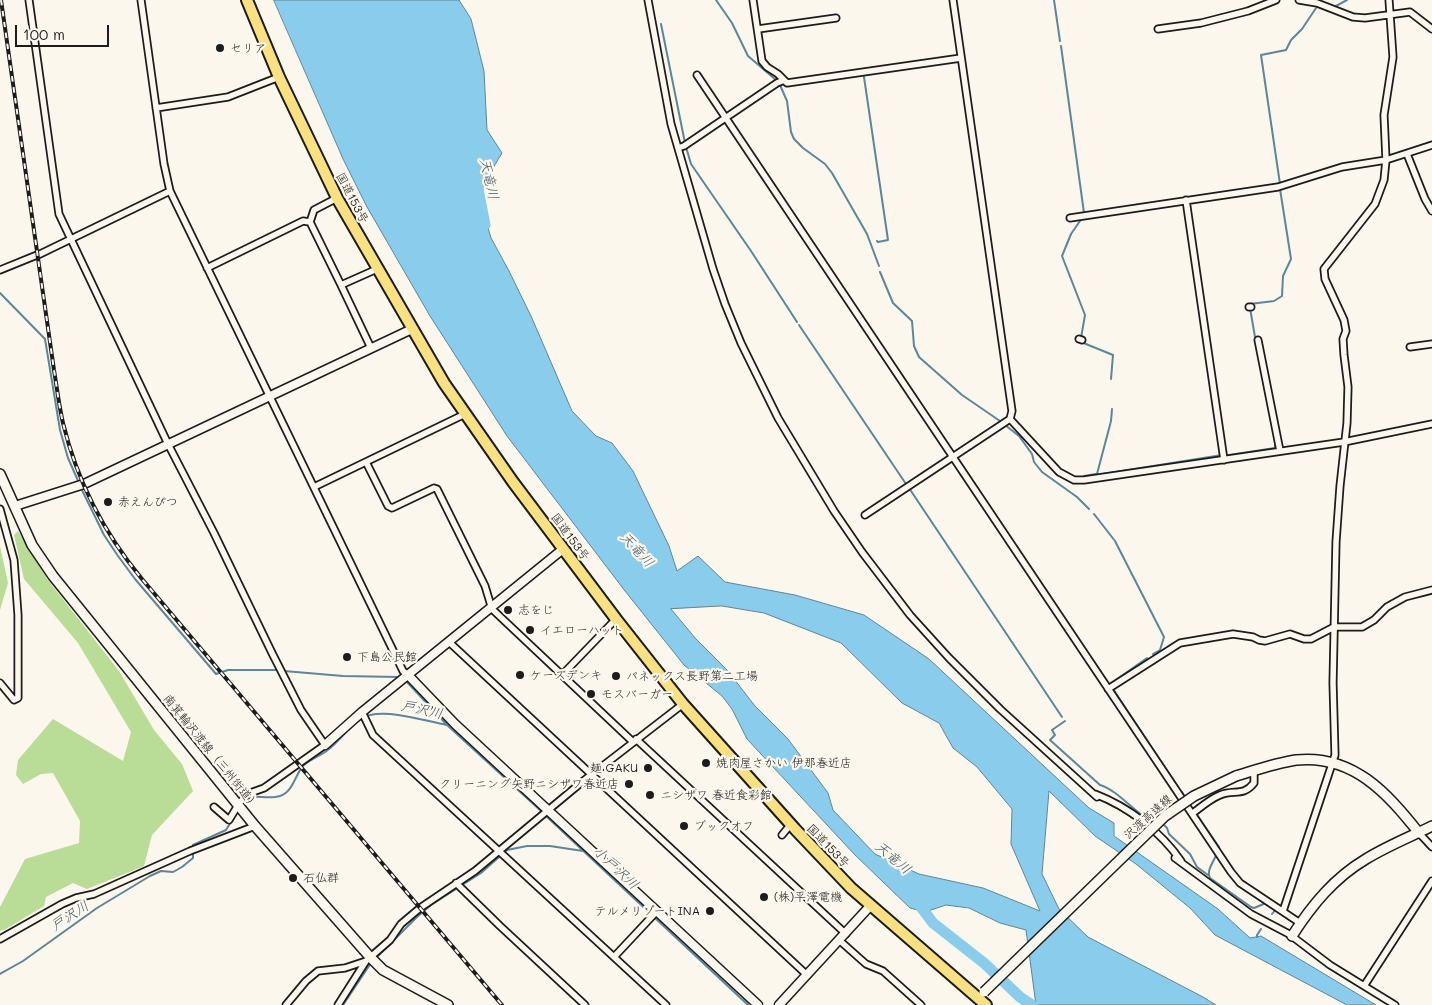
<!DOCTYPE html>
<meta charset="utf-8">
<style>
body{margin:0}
#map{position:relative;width:1432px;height:1005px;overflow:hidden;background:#fbf7ec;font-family:Mali,sans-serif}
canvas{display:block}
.scale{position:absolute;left:15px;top:25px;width:94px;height:22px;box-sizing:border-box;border:2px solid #1c1c1c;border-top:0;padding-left:6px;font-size:15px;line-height:18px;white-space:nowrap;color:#1c1c1c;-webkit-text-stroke:4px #fbf7ec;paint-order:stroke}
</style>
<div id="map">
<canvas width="1432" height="1005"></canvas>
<div class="scale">100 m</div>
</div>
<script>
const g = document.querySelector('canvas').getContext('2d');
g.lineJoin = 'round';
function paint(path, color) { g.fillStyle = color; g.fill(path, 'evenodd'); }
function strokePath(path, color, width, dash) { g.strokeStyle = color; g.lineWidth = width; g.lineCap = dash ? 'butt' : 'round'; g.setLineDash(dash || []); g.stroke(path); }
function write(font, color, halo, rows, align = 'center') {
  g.font = font + ' Mali,"Klee One",sans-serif'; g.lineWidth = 4.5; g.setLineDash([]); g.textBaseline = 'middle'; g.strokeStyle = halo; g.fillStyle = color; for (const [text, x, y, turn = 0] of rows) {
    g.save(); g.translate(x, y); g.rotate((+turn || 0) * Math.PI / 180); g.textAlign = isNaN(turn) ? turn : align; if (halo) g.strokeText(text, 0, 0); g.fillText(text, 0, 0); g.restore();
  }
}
const green = new Path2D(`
 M18,531L48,580L119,671L154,730L182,764L193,791L152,835L144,866L87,889L73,883L46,897L44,906L6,929L0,931V907L25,859L79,843L80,821L53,773L41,774L23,784L16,775L18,760L53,719L123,761L131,732L78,643L24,579L14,535Z
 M0,546L8,583L0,610Z`);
const water = new Path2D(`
 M274,0H459L471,19L484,71L487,130L502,153L484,183L481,205L491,238L509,271L531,316L572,411L596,436L612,443L633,471L669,546L677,571L698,556L725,582L795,595L864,615L929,659L1089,808L1114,823V836L1218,909L1250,938L1261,936L1376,1005H1347L1215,935L1190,908L1136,864L1095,836L1049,791L1042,874L1059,909L1088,937L1203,997L1216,1005H1036L1026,930L1000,923L969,908L946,905L925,912L910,908L854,854L747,739L732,709L722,696L684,665L625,591L507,436L430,316L367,207L344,161ZM722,606L764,613L841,643L902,703L939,723L953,748L977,767L1012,809L1011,844L1040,911L983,888L919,874L875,854L833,810L828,793L788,739L755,706L727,670L696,639L671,609Z`);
const stream = new Path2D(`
 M716,0L732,23L748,56L776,80
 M1054,0L1060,41
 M1334,7L1347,0
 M661,24L685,143
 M1061,46L1084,213
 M864,77L888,240L878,242L877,241
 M780,85L787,101L791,132L794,139L803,148L825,164L832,173L867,234L879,266
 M686,147L691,164L751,251L797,322
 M1280,184L1261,55L1286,50L1291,40L1302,29L1316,8
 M880,272L893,303L912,321L914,346L919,357L962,395L1000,421L1019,436L1032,454L1034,462L1042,472L1077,497L1089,509
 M0,293L45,339L60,430L68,458L79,483
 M1250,304L1274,301L1282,296L1283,276L1291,259L1280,189
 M1250,308L1255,337
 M799,325L906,484
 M1081,338L1085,315L1062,256L1071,234L1082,218
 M1081,342L1113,355L1111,379
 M1229,455L1275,448V442
 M1097,474L1111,421L1112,409
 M1103,474L1222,455
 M1084,476L1096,474
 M81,488L104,535L118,556L135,579L216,674L228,670H279
 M909,488L1062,717
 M1094,514L1115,541L1164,637L1160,650L1153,654
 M284,671L343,676L398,677
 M406,681L447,725L541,811
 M1110,684L1147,658
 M1113,689L1178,787
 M1065,721L1052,730L1055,735L1050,740L1100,785C1116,790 1129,806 1143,816L1150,814L1157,819
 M1182,792L1186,799
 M242,804L250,797C260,796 271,799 280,796C293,792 295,775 303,766C310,759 321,756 329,749C342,739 354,719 370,715C392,710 425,721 447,725
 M1197,815L1219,847L1218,849
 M546,816L748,1005
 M1163,824L1167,828L1169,834L1190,854L1197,867L1208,875
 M1216,855C1214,862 1206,870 1210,878L1251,907L1254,908L1266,903
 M1272,914L1276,909
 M1257,937V935L1261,929
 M376,958L417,917L431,905L481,873L507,850L527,846H550L583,851
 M0,974L23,961L97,908L150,876L161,871L173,872L182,867L193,858V845L226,830L238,811
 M343,1005L371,963`);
const river = new Path2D(`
 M478,189L485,225
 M915,899L933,923L984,963L1020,997L1032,1005`);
const minor = new Path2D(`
 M29,0L59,214L168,444L214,533L272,653L301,710L325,745L264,788L250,793L240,802L229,820L214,807
 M141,0L164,164L170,191L403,671L408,675
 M648,0L671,124L713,269L725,304L741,343L778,418L834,511L862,552L910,615L949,658L1000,709L1097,797
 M753,0L762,61L767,67L778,74L787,83L961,58
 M1299,0L1317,3L1353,17L1365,18L1410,12L1432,29
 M758,29L836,18
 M1158,29L1201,23L1248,11L1276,0
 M697,75L1231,872L1240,883L1300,923
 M156,108L228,97L279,77
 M678,148L684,146L777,83L784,80
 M1407,154L1425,199L1432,211
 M1186,200L1224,460
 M1070,218L1278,187L1342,167L1386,160L1432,145
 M310,222L341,285L377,269
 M38,255L170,191
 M207,268L303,221L310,222L314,210L337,198
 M0,270L37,255
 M341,285L371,348
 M1249,307H1251
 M1079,339L1082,340
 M1258,340L1280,451
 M1410,347L1432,344
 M1010,419L1059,472L1074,480H1084L1344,442L1432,424
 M366,462L388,506L392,508L434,488L437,489L485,586L492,609L633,742
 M314,487L465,414
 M0,509L14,560L18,615V698L14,700L0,683
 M865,515L1010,419L1012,411L953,0
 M449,642L807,975
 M562,675L616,619
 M1108,689L1180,643L1233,634L1253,637L1259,640L1265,641L1290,634L1304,639H1311L1334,627H1362L1374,620L1387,607L1405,597L1432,590
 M362,712L373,735L666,1005
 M636,739L846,934
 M1095,794C1129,807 1161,832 1181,861
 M1193,813C1201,807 1210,799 1220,795C1234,789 1243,797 1254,783V771
 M1419,833L1432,847
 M782,835L791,824
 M1175,858L1251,914L1289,934L1330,965L1395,1005
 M456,883L500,926L585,1005
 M1283,911L1335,755L1333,683L1336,542L1340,486L1347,423L1348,387L1344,355L1343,339L1346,331L1344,320L1325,279L1324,269L1375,204L1384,180L1386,160L1384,115L1393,57L1389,0
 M0,939L62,904L76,898L94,894L190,851L255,826
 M839,940L866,964L883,971L921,1005
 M614,957L657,911
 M1364,986L1432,881
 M286,1005L306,981L318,971L345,968L366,961
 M338,1005L366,961L390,940L401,924L420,908L475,871L582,782L683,704`);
const tertiary = new Path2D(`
 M15,506L84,484L412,329
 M408,675L455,724L758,1005
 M325,745L362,712L563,549
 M779,1005L871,905`);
const secondary = new Path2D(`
 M0,474L32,545L53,576L255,826L370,957L383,970L448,1005
 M1236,776C1256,770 1276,763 1296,760C1353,754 1387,793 1419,833
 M1292,936C1312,905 1334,878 1366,859C1387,846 1410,837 1432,826`);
const trunk = new Path2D(`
 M247,0L279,77L337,198L444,383L513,482L616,619L683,704L795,829L851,888L986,1005`);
const rail = new Path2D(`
 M1,0L54,370C57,388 59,406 63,423C77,481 104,533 142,579L502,1005`);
const secondaryBridge = new Path2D(`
 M984,992L1165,816L1194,796L1236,776`);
const markers = [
 [220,48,5,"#1c1c1c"],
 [108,502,5,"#1c1c1c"],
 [508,610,5,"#1c1c1c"],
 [530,630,5,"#1c1c1c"],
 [347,657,5,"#1c1c1c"],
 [520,675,5,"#1c1c1c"],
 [616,676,5,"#1c1c1c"],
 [591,694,5,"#1c1c1c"],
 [706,763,5,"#1c1c1c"],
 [648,768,5,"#1c1c1c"],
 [629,784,5,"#1c1c1c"],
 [650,795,5,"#1c1c1c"],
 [684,826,5,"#1c1c1c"],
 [293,878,5,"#1c1c1c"],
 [764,897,5,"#1c1c1c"],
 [710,911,5,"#1c1c1c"]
];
const poiNames = [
 ["セリア",230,48],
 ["赤えんぴつ",118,502],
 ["志をじ",518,610],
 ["イエローハット",540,630],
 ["下島公民館",357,657],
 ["ケーズデンキ",530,675],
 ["パネックス長野第二工場",626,676],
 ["モスバーガー",601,694],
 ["焼肉屋さかい 伊那春近店",716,763],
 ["麺 GAKU",638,768,"right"],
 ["クリーニング矢野ニシザワ春近店",619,784,"right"],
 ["ニシザワ 春近食彩館",660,795],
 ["ブックオフ",694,826],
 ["石仏群",303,878],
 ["(株)平澤電機",774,897],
 ["テルメリゾートINA",700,911,"right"]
];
const streetNames = [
 ["国道153号",352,198,62],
 ["国道153号",570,537,53],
 ["南箕輪沢渡線（三州街道）",211,752,51],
 ["沢渡高遠線",1148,817,-42],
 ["国道153号",828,846,46]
];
const waterNames = [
 ["天竜川",489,179,77],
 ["天竜川",637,550,47],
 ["戸沢川",422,710,12],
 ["天竜川",893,858,40],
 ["小戸沢川",616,868,43],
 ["戸沢川",70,916,-33]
];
paint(green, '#b9dc97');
paint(water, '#89cceb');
strokePath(water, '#5d8698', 1);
strokePath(stream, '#5d8698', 2);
strokePath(river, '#89cceb', 11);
strokePath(minor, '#1c1c1c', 9);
strokePath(tertiary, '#1c1c1c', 11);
strokePath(secondary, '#1c1c1c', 12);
strokePath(trunk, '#1c1c1c', 14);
strokePath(minor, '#fbf7ec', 5.5);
strokePath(tertiary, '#fbf7ec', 8);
strokePath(secondary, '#fbf7ec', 9);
strokePath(trunk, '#f9e181', 10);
strokePath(rail, '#1c1c1c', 4);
strokePath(rail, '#fbf7ec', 2, [5.5]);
strokePath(secondaryBridge, '#1c1c1c', 12, []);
strokePath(secondaryBridge, '#fbf7ec', 9);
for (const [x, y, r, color] of markers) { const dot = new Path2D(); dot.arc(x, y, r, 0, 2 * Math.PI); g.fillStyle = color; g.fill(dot); strokePath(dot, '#fbf7ec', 2); }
write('12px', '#1c1c1c', '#fbf7ec', poiNames, 'left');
write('12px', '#1c1c1c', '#fbf7ec', streetNames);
write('italic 14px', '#425a64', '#fbf7ec', waterNames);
</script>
